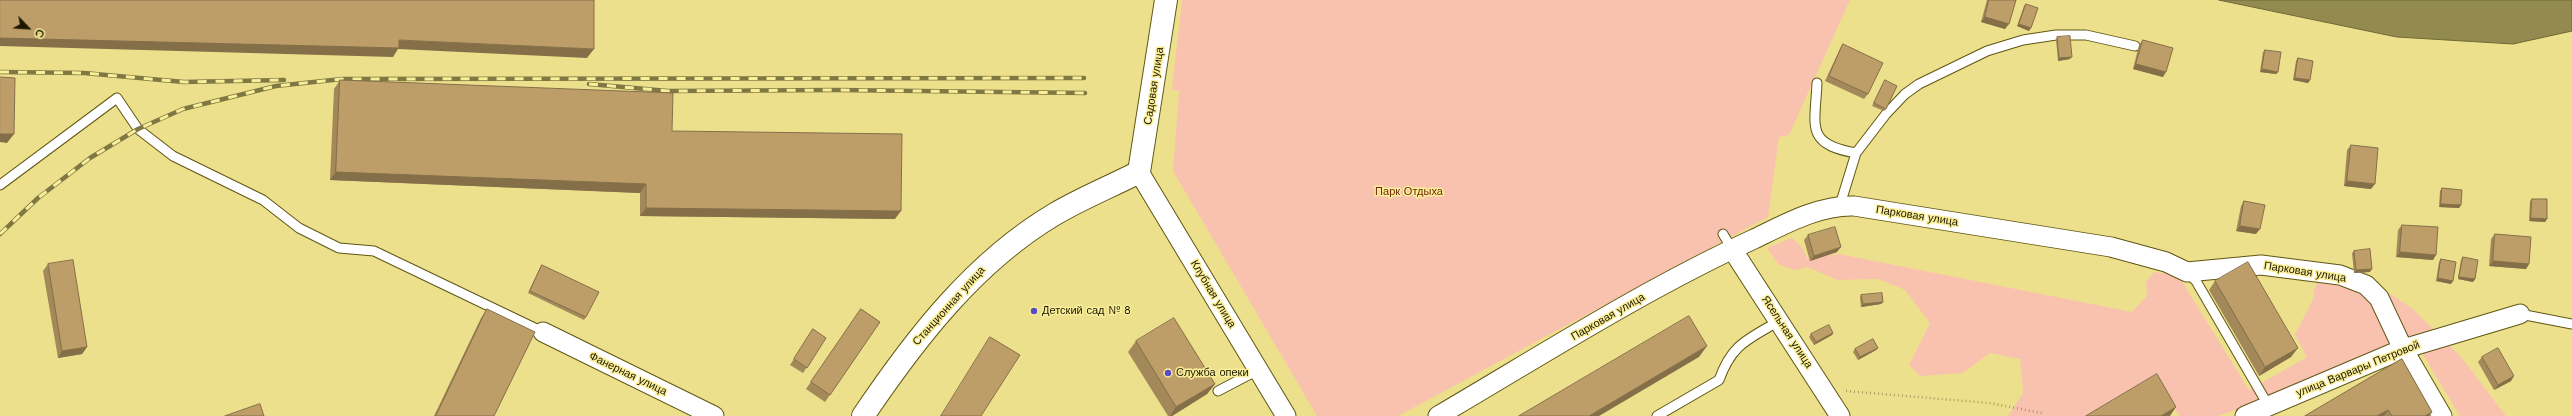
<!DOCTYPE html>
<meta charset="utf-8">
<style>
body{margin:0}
#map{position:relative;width:2572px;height:416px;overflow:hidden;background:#ede08c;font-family:"Work Sans",sans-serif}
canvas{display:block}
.north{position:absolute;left:8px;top:8px;width:40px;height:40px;-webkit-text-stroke:3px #faee99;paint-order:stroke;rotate:115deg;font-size:11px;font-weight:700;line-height:16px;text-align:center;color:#1c1800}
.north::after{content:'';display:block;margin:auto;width:14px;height:18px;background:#1c1800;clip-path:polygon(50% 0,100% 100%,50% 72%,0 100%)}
</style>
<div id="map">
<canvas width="2572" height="416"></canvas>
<div class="north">С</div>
</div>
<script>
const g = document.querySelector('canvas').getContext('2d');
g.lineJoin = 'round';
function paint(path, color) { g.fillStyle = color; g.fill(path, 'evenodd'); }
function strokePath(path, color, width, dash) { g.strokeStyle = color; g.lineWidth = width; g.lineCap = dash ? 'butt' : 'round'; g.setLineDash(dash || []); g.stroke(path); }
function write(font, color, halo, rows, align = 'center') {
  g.font = font + ' "Work Sans",sans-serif'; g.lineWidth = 3; g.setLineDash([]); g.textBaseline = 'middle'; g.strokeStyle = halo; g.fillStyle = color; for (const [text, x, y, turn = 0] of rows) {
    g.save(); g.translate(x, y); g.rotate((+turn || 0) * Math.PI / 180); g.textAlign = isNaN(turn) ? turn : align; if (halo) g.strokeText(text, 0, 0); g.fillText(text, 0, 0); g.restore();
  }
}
const green = new Path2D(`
 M1182,0H1850L1789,135L1779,137L1768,217L1398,416H1317L1173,171L1179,91L1172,90Z
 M1792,238L1802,247L1807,258L1839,254L2132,312L2147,296L2146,282L2154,272L2178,275L2249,390L2307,357L2295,335L2313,299L2314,289L2319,280L2378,286L2413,309L2462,358L2506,416H2460L2414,340L2260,402L2218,416H2180L2153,379L2090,416H2008L2023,393L2020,359L1990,353L1963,373L1920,376L1909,365L1930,323L1905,290L1878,279L1837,280L1808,267L1794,270L1778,264L1767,248Z`);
const water = new Path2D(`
 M2219,0H2572V31L2513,44L2397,37Z`);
const path = new Path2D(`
 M1846,391L1989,403L2042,413`);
const service = new Path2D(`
 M1817,83C1815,127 1805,144 1856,153
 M0,185L117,98L138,129L173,156L263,200L299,228L339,248L374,251L543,332
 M1840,205L1856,153L1886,114L1905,94L1919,84L1987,51L2023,40L2056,35H2086L2135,46
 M1723,234L1732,249
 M2187,272L2196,281L2268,405
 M2520,314L2572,324
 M1218,391L1258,370
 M1657,416L1719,380C1732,344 1747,340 1779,321`);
const minor = new Path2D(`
 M1139,172L1286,416
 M1732,249L1840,416
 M543,332L714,416
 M1438,416C1542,355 1645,289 1754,239C1785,224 1819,205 1854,206L2111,247L2166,262L2187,272L2261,265L2340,275L2366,285L2379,298L2403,349L2442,416
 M2245,416L2403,349L2520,314`);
const tertiary = new Path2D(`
 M863,416C915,339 974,262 1055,214C1082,198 1112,186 1139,172L1166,0`);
const rail = new Path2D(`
 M0,72L84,73L184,82L284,80
 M589,84L668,91L837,90L1085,93
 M0,234L38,198L90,158L138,129L183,109L276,86L342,79L1084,78`);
const wall = new Path2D(`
 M1987,0H2016L2005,29L1981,22Z
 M2026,4L2029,31L2017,26L2024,6Z
 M2057,37L2070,59L2058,61L2056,40Z
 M2143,40L2163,77L2133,69L2139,45Z
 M1843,44L1868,94L1864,99L1825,81L1840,49Z
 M2265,50L2278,72L2276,74L2260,72L2263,52Z
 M2298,58L2310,80L2308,83L2293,80L2296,61Z
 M340,80L672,131L895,219L640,216V193L330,180L334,89Z
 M1885,80L1886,109L1884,111L1872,106Z
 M2351,145L2371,189L2344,186L2347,150Z
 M2442,188L2461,205L2459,208L2439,207L2440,191Z
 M2532,199L2547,219L2545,222L2529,221L2530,201Z
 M2244,201L2256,234L2236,231L2241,206Z
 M2402,225L2433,260L2396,257L2398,230Z
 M2495,234L2529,264L2526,269L2489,266L2491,239Z
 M1808,235L1837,252L1810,261L1804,240Z
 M2354,251L2370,272L2354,273L2352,253Z
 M2463,257L2475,279L2473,282L2458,279L2461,260Z
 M2441,259L2451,284L2436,281L2439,262Z
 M48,264L87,347L82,354L58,358L43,271Z
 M542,265L586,317L584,320L528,293L540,268Z
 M2215,281L2291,357L2259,376L2209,290Z
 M1861,295L1883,302L1881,304L1861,307L1860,297Z
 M487,309L494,416H434L481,318Z
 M861,309L880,322L825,402L806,389Z
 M813,329L826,338L803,373L790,365Z
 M1833,333L1832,335L1814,345L1809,337L1811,334Z
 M1136,341L1215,384L1207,394L1172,416H1168L1128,352Z
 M1878,348L1876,350L1858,360L1853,352L1855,349Z
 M2482,357L2511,381L2494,390L2478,362Z
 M2402,359L2432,412L2429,416H2305Z`);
const shadedWall = new Path2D(`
 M1985,17L2009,24L2005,29L1981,22Z
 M2019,24L2031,28L2029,31L2017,26Z
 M0,38L399,40L594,49L587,58L398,49L393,57L0,46Z
 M2072,57L2070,59L2058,61L2059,58Z
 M2136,64L2166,72L2163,77L2133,69Z
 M2262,69L2278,72L2276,74L2260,72Z
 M2295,78L2310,80L2308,83L2293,80Z
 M0,134H14L7,143L0,142Z
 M336,172L646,184L640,193L330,180Z
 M2347,181L2375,184L2371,189L2344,186Z
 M2441,204L2461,205L2459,208L2439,207Z
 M646,208L901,211L895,219L640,216Z
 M2531,218L2547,219L2545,222L2529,221Z
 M2240,226L2260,229L2256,234L2236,231Z
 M1841,247L1837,252L1810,261L1814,256Z
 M2400,252L2436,255L2433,260L2396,257Z
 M2493,261L2529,264L2526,269L2489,266Z
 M2372,269L2370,272L2354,273L2356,270Z
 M2459,277L2475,279L2473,282L2458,279Z
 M2438,278L2453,281L2451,284L2436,281Z
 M1883,302L1881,304L1861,307L1863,304Z
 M1833,333L1832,335L1814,345L1816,342Z
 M1707,346L1699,357L1599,416H1589Z
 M87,347L82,354L58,358L62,351Z
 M1878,348L1876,350L1858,360L1860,357Z
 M2298,348L2291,357L2259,376L2265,367Z
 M2514,376L2511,381L2494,390L2498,385Z
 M1215,384L1207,394L1172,416H1170L1176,407Z
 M2176,407L2170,416H2161Z
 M2388,410L2384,416H2377Z
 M2432,412L2429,416H2425Z`);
const building = new Path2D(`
 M0,0H594V49L399,40V48L0,38Z
 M1989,0H2016L2009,24L1985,17Z
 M2026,4L2038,8L2031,28L2019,24Z
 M2070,36L2072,57L2059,58L2057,37Z
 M2143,40L2173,48L2166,72L2136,64Z
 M1843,44L1883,63L1868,94L1829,76Z
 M2265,50L2281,52L2278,72L2262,69Z
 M2298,58L2313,61L2310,80L2295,78Z
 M0,77L15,78L14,134H0Z
 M340,80L673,93L672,131L902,134L901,211L646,208V184L336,172Z
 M1885,80L1897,86L1886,109L1874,103Z
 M2351,145L2378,148L2375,184L2347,181Z
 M2442,188L2462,190L2461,205L2441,204Z
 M2532,199H2547V219L2531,218Z
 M2244,201L2265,205L2260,229L2240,226Z
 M2402,225L2438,227L2436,255L2400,252Z
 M1835,227L1841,247L1814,256L1808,235Z
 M2495,234L2531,237L2529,264L2493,261Z
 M2370,249L2372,269L2356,270L2354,251Z
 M2463,257L2478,260L2475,279L2459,277Z
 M2441,259L2456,262L2453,281L2438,278Z
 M73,260L87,347L62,351L48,264Z
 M2248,262L2298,348L2265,367L2215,281Z
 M542,265L599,292L586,317L530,291Z
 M1882,293L1883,302L1863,304L1861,295Z
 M487,309L535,332L494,416H436Z
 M861,309L880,322L830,395L811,382Z
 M1689,316L1707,346L1589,416H1519Z
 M1174,318L1215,384L1176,407L1136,341Z
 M1829,325L1833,333L1816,342L1811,334Z
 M813,329L826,338L807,368L794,359Z
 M990,337L1020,355L981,416H941Z
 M1873,339L1878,348L1860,357L1855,349Z
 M2498,348L2514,376L2498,385L2482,357Z
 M2402,359L2432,412L2425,416H2392L2388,410L2377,416H2305Z
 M2157,374L2176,407L2161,416H2086Z
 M260,404L264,416H225Z`);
const markers = [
 [1034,311,4,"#564dc5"],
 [1168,373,4,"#564dc5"]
];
const streetNames = [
 ["Садовая улица",1154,86,-81],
 ["Парковая улица",1917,216,9],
 ["Парковая улица",2305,272,9],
 ["Клубная улица",1213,294,59],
 ["Станционная улица",949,306,-48],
 ["Парковая улица",1608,317,-30],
 ["Ясельная улица",1787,332,57],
 ["улица Варвары Петровой",2358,369,-22],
 ["Фанерная улица",628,374,26]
];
const parkNames = [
 ["Парк Отдыха",1409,192]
];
const poiNames = [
 ["Детский сад № 8",1042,311],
 ["Служба опеки",1176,373]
];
paint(green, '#f9c2ae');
paint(water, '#928a4e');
strokePath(water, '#6f6837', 1);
strokePath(service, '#605613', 11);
strokePath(minor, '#605613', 21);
strokePath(tertiary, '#605613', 24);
strokePath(path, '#a89e5e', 2.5, [1, 3]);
strokePath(service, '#fff', 9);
strokePath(minor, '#fff', 19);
strokePath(tertiary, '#fff', 22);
strokePath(rail, '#807843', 4.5);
strokePath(rail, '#faee99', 3, [9]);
paint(wall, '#a38859');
paint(shadedWall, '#846f49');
paint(building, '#bd9e68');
strokePath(building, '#846f49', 1);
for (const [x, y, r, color] of markers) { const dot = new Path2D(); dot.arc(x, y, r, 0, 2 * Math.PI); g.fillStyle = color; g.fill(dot); strokePath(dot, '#faee99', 1.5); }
write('11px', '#1c1800', '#faee99', streetNames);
write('11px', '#712807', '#faee99', parkNames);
write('11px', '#1c1800', '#faee99', poiNames, 'left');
</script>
